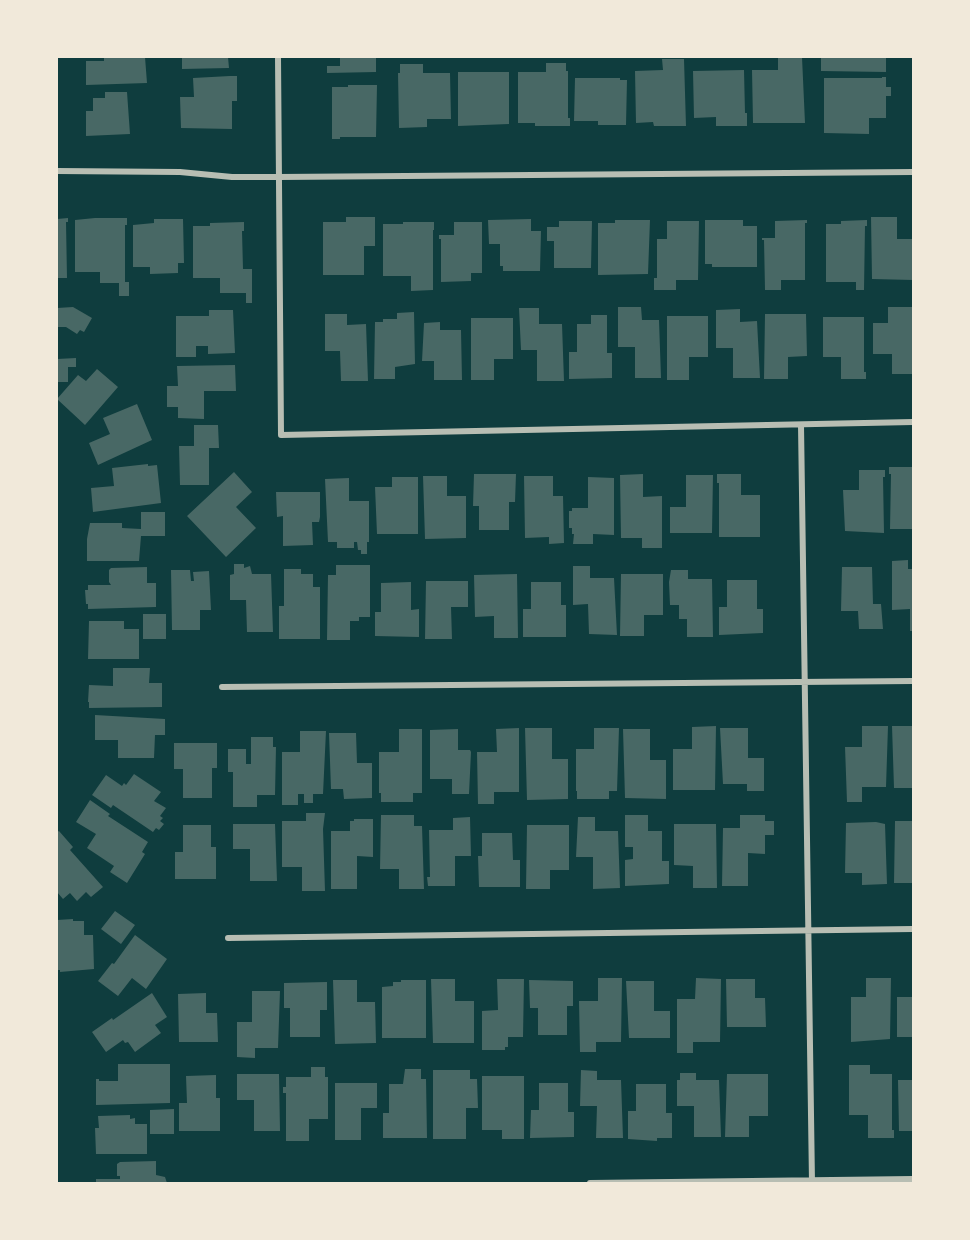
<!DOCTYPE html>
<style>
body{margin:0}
#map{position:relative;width:970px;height:1240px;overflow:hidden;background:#0f3d3e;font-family:"Source Sans 3",sans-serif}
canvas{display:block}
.frame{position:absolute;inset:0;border:58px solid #f1e9da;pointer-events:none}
</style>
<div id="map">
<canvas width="970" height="1240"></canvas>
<div class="frame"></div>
</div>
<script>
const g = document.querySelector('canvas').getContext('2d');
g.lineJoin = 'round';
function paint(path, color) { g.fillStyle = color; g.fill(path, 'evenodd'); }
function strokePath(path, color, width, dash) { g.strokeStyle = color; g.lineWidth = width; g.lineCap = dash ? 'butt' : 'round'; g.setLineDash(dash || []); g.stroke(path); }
const building = new Path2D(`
 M104,57H145L147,83L86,85V61H104Z
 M182,57H228L229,68L182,69Z
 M340,57H376V72L327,73V66H340Z
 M778,57H802L805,123H753L752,70H778Z
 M821,57H886V72L821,71Z
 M662,59H684L686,126H654L653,122L636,123L635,71L663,70Z
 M546,63H566V71H568V118H570V126H535V123H518V72H546Z
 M400,64H423V73H450L451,119H427V127L399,128L398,73H400Z
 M744,70L745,113H747V126H716V117L694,118L693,71Z
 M458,72H509V124L458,126Z
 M230,76H237V101H232V129L181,128L180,97H194L193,78Z
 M882,77H886V87H891V96H886V118H869V134L824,133V78H882Z
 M575,78H620V80H627L626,125H598V121H574Z
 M348,85H377L376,137H340V139H332V87H348Z
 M105,92H127L130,134L86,136V111H93V98H105Z
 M346,217H375V246H364V275H323V222H346Z
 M871,217H897V239H913V280L872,279Z
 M68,218V222H66L67,278H57V219Z
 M95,218H127V225H125V282H129V296H119V283H100V272H75V220Z
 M154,219H183L184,263H178V273L150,274V267H133V225L154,223Z
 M531,219V231H541L540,271H503V266H500V244H489L488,220Z
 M615,220H650L648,274L598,275V223H615Z
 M705,220H743V226H757V267H712V264H705Z
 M807,220V223H805V280H781V290H765L764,240H762V238H775V221Z
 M867,220V226H865L864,290H856V282H826V224H841V221Z
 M559,221H592L591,268H554V241H547V227H559Z
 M667,221H699L698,280H676V290H654V278H657V239H667Z
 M244,222V231H242L243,269H252V303H246V293H220V278H193V226H210V223Z
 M403,222H434V230H433V290L411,291V276H383V224H403Z
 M454,222H482V273H471V281L441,282V239H439V235H454Z
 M73,307L92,318L84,332L80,330L77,334L66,327H57V308Z
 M618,307H641L642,320H659L661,378H635V347H618Z
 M888,307H913V374H892V354H873V323H888Z
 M519,308H539V324H562L564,381H537V350H521Z
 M740,309V322L757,321L760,378H733V348H716V310Z
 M209,310H233L235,353L208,354V346H196V357H176V316H209Z
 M414,312L415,364L395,367V379H374L375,322H383V319H397V313Z
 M325,314H347V325L366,324L368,381H341L340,351H325Z
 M765,314H806L807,356L788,357V379H764Z
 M591,315H607V353H612V378L569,379V352H577V324H591Z
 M667,316H708V357H689V380H667Z
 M823,317H864V372H866V379H841V357H823Z
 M471,318H513V359H494V380H471Z
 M440,322V330H461L462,380H434V361H422L424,323Z
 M76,358V367H68V382H57V359Z
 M235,365L236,391H204V419L178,418V407H167V386H178L177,366Z
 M97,369L118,387L85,425L57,399L78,375L86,381Z
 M137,404L152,440L98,465L89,443L110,434L103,418Z
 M194,425H218L219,448H209V485H180L179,446H194Z
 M148,464V466L157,465L161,503L93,512L91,488L114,486L112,468Z
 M889,467H913V529H890L891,474H889Z
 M859,470H885V477H883L884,533L845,531L843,490H859Z
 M234,472L252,492L236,507L256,528L226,557L187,516Z
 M474,474H516L515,502H509V530H479V506H473Z
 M643,474V497L662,496V548H642V538H621L620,475Z
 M717,474H741V495H760V537H719V483H717Z
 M686,475H713L712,533H670V507H686Z
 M423,476H447V496H466V538L425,539Z
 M524,476H553V496H563L564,543L549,544V537L525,538Z
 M392,477H418V534H377L375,487H392Z
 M588,477L614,478V535L593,534V544H573L574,534H572V528H569V511H572V508H588Z
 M349,478V501H369V542H367V554H361V550H358L357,542H354V548H337V542H328L325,479Z
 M276,492H320V517L319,522H312L313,545L283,546V516L277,517Z
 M141,512H165V536H141L139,561H87V539L90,523H122V528L141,529Z
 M908,560V569H913V631H910V609L892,610V561Z
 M234,564H244V568L250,566L252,574H271L273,632H247L246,600H230V575L234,574Z
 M336,565H370V617H359V621H350V640H327L328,575H336Z
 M573,566H590V578H614L617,635L589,634L588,604L573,605Z
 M147,567V583H156V607L88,609V604H86L85,590H88V585H111L109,582V570L111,568Z
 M842,567H872L873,604H881L883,629H859L858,611H841Z
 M284,569H301V574H313V587H320V639H279V606H284Z
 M171,570H190L191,581H194L193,572L209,571L211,610H200V630H172Z
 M671,570H688V579H712L713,637H687V619H679V605H670L669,582Z
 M517,574L518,638H494V616L475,617L474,575Z
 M621,574H663V615H644V636H620Z
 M727,580H757V609H763V633L719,635V607H727Z
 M426,581H468V607H451L452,639H425Z
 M411,582V610L419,609V637L375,636V612H381V583Z
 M531,582H561V605H566V637H523V609H531Z
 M143,614H166V639H143Z
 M89,621H124V629H139V659H88Z
 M113,668H150L149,683H162V707L89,708V702H88L89,685L113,686Z
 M95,715L165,719V735H155L154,758H118V740H95Z
 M716,726L715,790H673V749H692V727Z
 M862,726H888L886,787H862V802H847L845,747H862Z
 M892,726H913V788H894Z
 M519,728V792H494V804H478L477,752H497L496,729Z
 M525,728H552V759H568V799L527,800Z
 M594,728H619L617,791H609V799H577V791H576V749H594Z
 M720,728H748V758H764V791H747V784H723Z
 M399,729H422V793H413V802H381V793H379V752H399Z
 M458,729V750H470L471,752L469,794H452V779H430V730Z
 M623,729H650V760H666V799L625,798Z
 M300,731H326L323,794H313V803H304V794H298V805H282V752H300Z
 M329,733H356L357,763H372V798L344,799L343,789H331Z
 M251,737H273V747H276L275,795H257V807H233V772H228V749H246V764H251Z
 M174,743H217V768H212V798H183V769H174Z
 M134,774L161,792L154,801L166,808L160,816L163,818L160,821L164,824L159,830L156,828L153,832L113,805L111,808L92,795L106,775L122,786L124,783L126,785Z
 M90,800L110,814L108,816L148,842L142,852L145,854L127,883L110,872L114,866L87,848L96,834L76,822Z
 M306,813H325L323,829L325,891H302V867H282V821H306Z
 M381,815H414V826H422L424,889H399V869H380Z
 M625,815H648V831H662V861H669V884L625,886V860L633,859V847H625Z
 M740,815H765V821H774V835H765V854L748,853V886H722L723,828H740Z
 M470,817L471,856H455V886H428L427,877H430L429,830H453V818Z
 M578,817H595V831H618L620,888L593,889V857H576Z
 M354,819H373V857L357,856V889H331V831H350V821H354Z
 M895,821H913V883H894Z
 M876,822L885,824L887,884L862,885V873H845L846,823Z
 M233,824H275L277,881H250V849H233Z
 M674,824H716L717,888H693V866L674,865Z
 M183,825H211V847H216V879H175V852H183Z
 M527,825H569V870H550V889H526Z
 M59,831L73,847L70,850L103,887L91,897L86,892L77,901L70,893L63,899L57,892V832Z
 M482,833H512L513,860H520V887H479L478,856H482Z
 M115,911L135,925L121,944L101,929Z
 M73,919V921H84V935H93L94,969L60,972V970H57V920Z
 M135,935L167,959L146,989L132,978L118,996L98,981L112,963L114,964Z
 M598,978H622L621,1042H596V1052H580L579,1001H598Z
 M696,978L721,979L720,1042H693V1053H677V999H695Z
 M866,978H891L890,1039L851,1042V997H866Z
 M431,979H455V1001H474V1043H433Z
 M497,979H524L523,1037H508V1047H505V1050H482V1011L498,1010Z
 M726,979H755V998H765L766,1027H727Z
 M333,980H357V1002H375L376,1043L335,1044Z
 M401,980H426V1038H382V987L393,986V982H401Z
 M529,980L573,981V1006H567V1035H538V1008H530Z
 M626,981H654V1011H670V1038H629Z
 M327,982V1010H320V1037H290V1008H284V983Z
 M252,991H280L278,1048H255V1058L237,1057V1022H252Z
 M152,993L167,1017L155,1025L161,1033L135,1052L128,1042L125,1043L123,1040L106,1052L92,1032L112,1018L113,1020Z
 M206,993V1013H217L218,1042H179L178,994Z
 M897,997H913V1037H897Z
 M118,1064H170V1103L96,1105V1079H99V1081H118Z
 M849,1065H870V1074H892V1130H894V1138H868V1115H849Z
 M311,1067H325V1077H328V1119H309V1141H286V1093H283V1087H286V1077H311Z
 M405,1069H421V1079H426L427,1138H383V1113H389V1084H403Z
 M433,1070H470V1079H477L478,1108H466V1139H433Z
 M581,1070L597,1071V1080H621L623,1138H596L597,1106H580Z
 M680,1073H696V1080H719L721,1137H694V1106H677V1080H680Z
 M237,1074H279L280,1131H254V1100H237Z
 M727,1074H768V1116H749V1137H725Z
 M216,1075V1098H220V1131H179V1103H187L186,1076Z
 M482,1076H524V1139H502V1130H482Z
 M898,1080H913V1131H899Z
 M335,1083H377V1108H361V1140H335Z
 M539,1083H568V1112H574V1137L530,1138L531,1110H539Z
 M636,1084H666V1113H672V1138H657V1141L628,1139V1111H636Z
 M174,1109V1134H150V1110Z
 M130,1115V1119L135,1118V1124H147V1154H96L95,1128H99L98,1116Z
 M156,1161V1175L165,1177L167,1183H96V1179H120V1176H117V1164L120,1162Z`);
const minor = new Path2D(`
 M278,57L281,435L913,422
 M57,171L180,172L232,177H279L913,172
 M801,425L812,1183
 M222,687L913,681
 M228,938L913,929
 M590,1183L913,1179`);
paint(building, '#486865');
strokePath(minor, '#b8beb3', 6);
</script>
